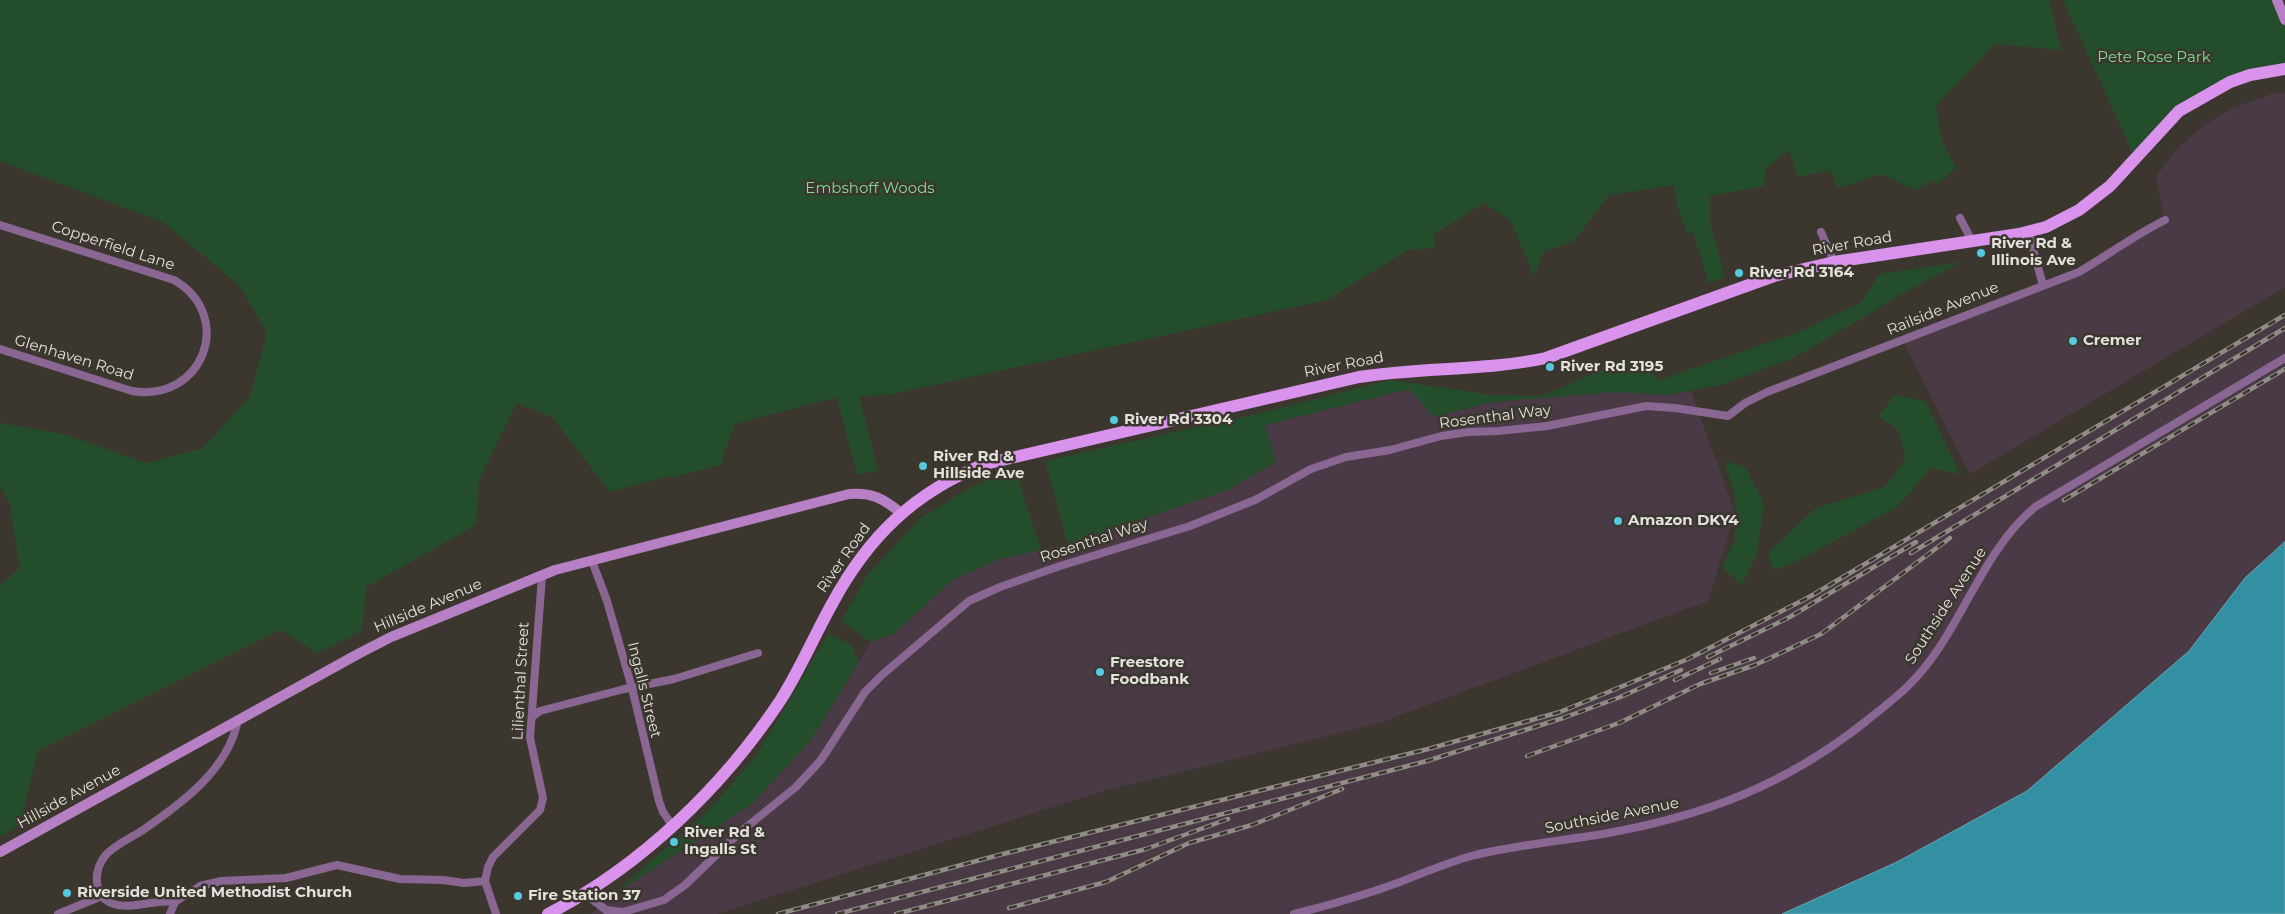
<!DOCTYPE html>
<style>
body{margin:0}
canvas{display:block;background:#3b372f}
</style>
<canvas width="2285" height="914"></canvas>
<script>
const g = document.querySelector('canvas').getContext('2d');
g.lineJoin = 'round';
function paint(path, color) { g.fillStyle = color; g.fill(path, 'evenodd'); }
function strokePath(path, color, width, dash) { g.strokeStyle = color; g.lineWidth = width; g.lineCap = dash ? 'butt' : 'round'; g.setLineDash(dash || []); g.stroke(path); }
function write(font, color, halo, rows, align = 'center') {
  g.font = font + ' Montserrat,sans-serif'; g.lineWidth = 5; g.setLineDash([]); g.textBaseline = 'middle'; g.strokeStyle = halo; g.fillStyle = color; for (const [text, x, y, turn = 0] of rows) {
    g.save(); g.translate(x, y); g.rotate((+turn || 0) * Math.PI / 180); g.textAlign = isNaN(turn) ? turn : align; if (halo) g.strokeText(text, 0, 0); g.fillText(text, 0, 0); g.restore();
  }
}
const industrial = new Path2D(`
 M2275,93H2285V287L1970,474L1903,340L2079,272L2165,221L2156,177L2175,151L2204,125L2233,108Z
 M2285,315V542L2245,578L2189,651L2027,791L1897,862L1782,914H778L999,855L1428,749L1560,712L1688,659L1811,596Z
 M1409,389L1434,417L1492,402L1615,392L1668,395L1691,391L1735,513L1708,601L1379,723L1100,792L717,914H591L613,895L753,803L811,740L871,642L894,634L951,581L1000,559L1068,544L1265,425Z`);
const green = new Path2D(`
 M0,0H2049L2061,50L1995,44L1936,106L1942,141L1956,168L1936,185L1933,180L1915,190L1881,174L1838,188L1830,170L1798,177L1789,150L1766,168L1764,186L1710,196V224L1725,277L1709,283L1693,232L1687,233L1678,208L1674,185L1609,195L1574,241L1544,252L1534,276L1511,221L1484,203L1433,235L1436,248L1408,250L1327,300L888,395L859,396L878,470L857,475L837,397L735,424L722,458L724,464L670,478L669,476L610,492L552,417L517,403L479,480L476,525L366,587L362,631L318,653L280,630L38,751L20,825L0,836V585L20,568L10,505L0,486V423L63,434L147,463L203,448L250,397L267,333L240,286L163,222L0,161Z
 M2063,0H2277L2285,20V69L2198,99L2136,160Z
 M1961,262L1896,297L1861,319L1793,358L1720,385L1668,395L1615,392L1492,402L1434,417L1409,389L1265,425L1276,462L1228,490L1068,544L1045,461L1265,412L1390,380L1493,395L1542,396L1627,359L1660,380L1801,331L1862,302L1879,274Z
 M1895,395L1925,401L1960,474L1931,468L1897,507L1796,562L1774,570L1769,560L1771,550L1816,508L1885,487L1906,458L1898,430L1879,416Z
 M1725,461L1745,467L1764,503L1757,553L1742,585L1722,567L1735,541V499Z
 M1015,470L1041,550L1000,559L951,581L894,634L871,642L841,621L868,574L921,518L973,486Z
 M828,634L850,644L859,662L811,740L753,803L613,895L711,808L757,755Z`);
const water = new Path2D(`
 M2285,542V914H1782L1897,862L2027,791L2189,651L2245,578Z`);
const street = new Path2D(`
 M1960,218L1972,241
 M0,225L174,280C236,316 203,403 132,391L0,349
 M1821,232L1834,262
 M2028,232L2043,285
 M592,561L607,601L632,688L659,801L663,812L672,825
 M532,717L540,711L624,689L674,679L758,653
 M584,893L606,910L623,912L664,900L685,885L739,833L796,787L821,760L865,692L882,675L969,601L1000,587L1060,566L1190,526L1255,500L1311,469L1346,457L1390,450L1441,436L1468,432L1498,431L1547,426L1646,406L1675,408L1728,416L1745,403L1767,392L2079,272C2108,255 2135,235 2165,220
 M175,902C155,899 130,910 114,904C93,898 93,871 105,856C114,845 131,838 143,830C182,803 228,770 238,720
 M58,914L102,896
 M170,914L175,902L200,886L221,881L286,878L337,865L400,879L443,880L464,883L485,881
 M496,914L485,881L488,867L493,857L540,810L543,798L530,738L542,576
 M1294,914C1330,905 1365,895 1400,882C1425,872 1449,862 1475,855C1517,845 1560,841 1603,834C1704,816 1784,786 1865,722C1880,710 1896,698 1910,684C1961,633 1979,554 2035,507L2285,358`);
const secondary = new Path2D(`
 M2277,0L2285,20
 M0,852L358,654L391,637L555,570L849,494C872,492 884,499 901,513`);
const primary = new Path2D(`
 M548,914C641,866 722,788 780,701C800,670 814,636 832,604C868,537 914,492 985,464L1359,377C1421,367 1485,371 1546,358L1774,276L1834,262L2019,234L2046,227L2079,210L2110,186L2179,111L2230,82L2250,75L2285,69`);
const rail = new Path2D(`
 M2064,500L2285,369
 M1911,553L2285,328
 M1708,657L1788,618L1916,542
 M1711,673L1754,658
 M1675,680L1720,659
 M1527,756L1619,723L1700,684L1755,665L1821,634L1950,538
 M1009,908L1106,882L1189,843L1252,825L1342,789
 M778,914L999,855L1428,749L1560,712L1688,659L1811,596L2285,315
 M837,914L1427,761L1563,718L1618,698L1681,670
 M896,914L1146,849L1228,819`);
const markers = [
 [1981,253,5,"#54cade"],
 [1739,273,5,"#54cade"],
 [2073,341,5,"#54cade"],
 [1550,367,5,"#54cade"],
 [1114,420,5,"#54cade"],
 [923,466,5,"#54cade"],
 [1618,521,5,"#54cade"],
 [1100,672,5,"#54cade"],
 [674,842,5,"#54cade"],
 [67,893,5,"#54cade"],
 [518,896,5,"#54cade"]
];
const parkNames = [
 ["Pete Rose Park",2154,58],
 ["Embshoff Woods",870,189]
];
const streetNames = [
 ["River Road",1852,244,-10],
 ["Copperfield Lane",113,246,18],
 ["Railside Avenue",1943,309,-22],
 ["Glenhaven Road",74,358,17],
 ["River Road",1344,365,-11],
 ["Rosenthal Way",1495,417,-7],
 ["Rosenthal Way",1094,541,-18],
 ["River Road",844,558,-55],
 ["Hillside Avenue",428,606,-23],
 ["Southside Avenue",1946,606,-57],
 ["Lilienthal Street",521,681,-87],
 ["Ingalls Street",644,690,76],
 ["Hillside Avenue",69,797,-29],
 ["Southside Avenue",1612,816,-11]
];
const poiNames = [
 ["River Rd &",1991,244],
 ["Illinois Ave",1991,261],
 ["River Rd 3164",1749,273],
 ["Cremer",2083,341],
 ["River Rd 3195",1560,367],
 ["River Rd 3304",1124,420],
 ["River Rd &",933,457],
 ["Hillside Ave",933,474],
 ["Amazon DKY4",1628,521],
 ["Freestore",1110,663],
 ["Foodbank",1110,680],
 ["River Rd &",684,833],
 ["Ingalls St",684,850],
 ["Riverside United Methodist Church",77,893],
 ["Fire Station 37",528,896]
];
paint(industrial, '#493a46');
paint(green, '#244d2c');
paint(water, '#338fa2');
strokePath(water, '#68a8b3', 1);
strokePath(street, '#8a6792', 8);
strokePath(secondary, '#b780c5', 10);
strokePath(primary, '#da93ec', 12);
strokePath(rail, '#908d86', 4.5);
strokePath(rail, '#3b372f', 2.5, [8]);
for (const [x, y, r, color] of markers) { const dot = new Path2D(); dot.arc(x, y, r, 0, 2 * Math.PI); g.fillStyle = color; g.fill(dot); strokePath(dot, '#3b372f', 2); }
write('15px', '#7edd90', '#3b372f', parkNames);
write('15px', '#e3e1db', '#3b372f', streetNames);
write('bold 15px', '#e3e1db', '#3b372f', poiNames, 'left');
</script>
